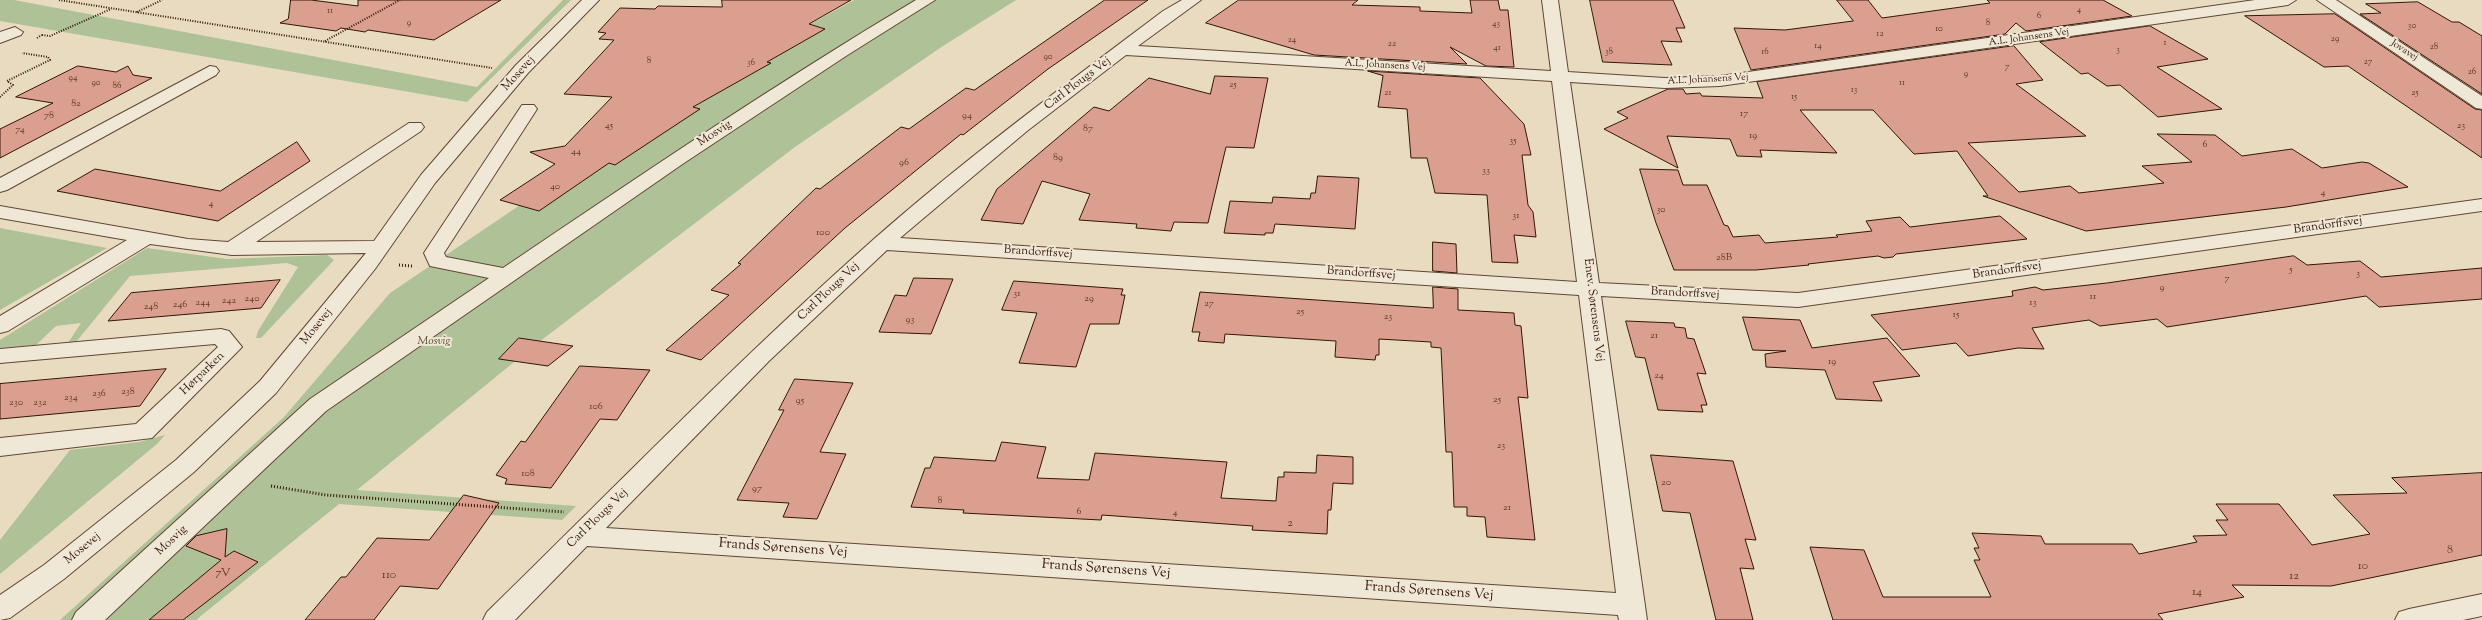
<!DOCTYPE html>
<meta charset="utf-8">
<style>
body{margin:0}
canvas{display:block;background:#e8dbc0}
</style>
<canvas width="2482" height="620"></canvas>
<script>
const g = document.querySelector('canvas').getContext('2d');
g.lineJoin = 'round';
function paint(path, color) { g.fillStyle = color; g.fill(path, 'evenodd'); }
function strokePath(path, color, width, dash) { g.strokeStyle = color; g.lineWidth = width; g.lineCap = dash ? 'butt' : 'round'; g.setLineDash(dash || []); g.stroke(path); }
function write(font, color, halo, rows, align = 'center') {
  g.font = font + ' "Sorts Mill Goudy",serif'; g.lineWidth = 4; g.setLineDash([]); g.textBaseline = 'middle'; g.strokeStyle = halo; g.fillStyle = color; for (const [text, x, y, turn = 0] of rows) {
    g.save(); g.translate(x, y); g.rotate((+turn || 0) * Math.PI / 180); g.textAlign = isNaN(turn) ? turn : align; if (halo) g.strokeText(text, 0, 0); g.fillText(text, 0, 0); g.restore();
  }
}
const green = new Path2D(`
 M0,0H14L477,87L563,0H571L467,102L0,21Z
 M854,0H1016L943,46L795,147L535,345L357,490L576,506L562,520L339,504L196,620H60L284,417L390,293L591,157L760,52Z
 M0,228L107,248L0,310Z
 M147,248L227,259L327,255L334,260L261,338H256L258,331L298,267L287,263L130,276L76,342L68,343L81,323L56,326L36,345L0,348V340Z
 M165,435L157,444L0,574V540L70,450L139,442Z`);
const building = new Path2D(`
 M291,0H311L358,6V0H501L434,40L368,30L365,32L341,28L336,31L280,23L288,19Z
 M722,0H851L809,24L825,29L767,62L771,63L693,107L700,109L615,165L609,163L539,211L500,200L555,164L530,152L565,146L612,97L564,94L614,40L599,39L606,33L598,32L620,8L655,9L658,6L722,7Z
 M1105,0H1148L1048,69L963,135L961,134L845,228L701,360L666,350L729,295L711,290L741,264L738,263L816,188L820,189L901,127L909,129L966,88L974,90Z
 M1239,0H1358L1352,5L1420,7V11L1472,13L1470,0H1498L1500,10H1508L1514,67L1486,66L1450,47L1467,64L1314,55L1206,23Z
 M1590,0H1673L1685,28H1676L1682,42L1661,41L1672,65L1603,62Z
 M1837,0H1868L1882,18L1990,3L1987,0H2103L2132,16L2026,31L2016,23L2005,34L1751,70L1734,28L1785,30L1853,21Z
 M2418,2L2452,22H2459L2482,36V94L2360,14L2381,13L2366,4Z
 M2335,14L2475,109L2482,110V158L2348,66L2324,67L2245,16Z
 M2150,26L2208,59L2157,67L2222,109L2158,117L2120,85L2107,86L2088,73L2081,74L2040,42Z
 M2014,46L2043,80L2016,84L2086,136L1968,143L2019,192L2070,186L2079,193L2164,183L2142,166L2192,162L2157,134L2215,135L2242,156L2292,149L2322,168L2362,162L2369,163L2408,187L2286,207L2086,231L1983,196H1988L1957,151L1914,154L1873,110H1800L1837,153L1760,150L1762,157L1737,156L1730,139L1667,136L1678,168L1604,129L1628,118L1617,112L1668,89H1683L1686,94L1700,93L1702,96L1763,98L1757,82Z
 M78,66L116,72L128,66L133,75L152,78L0,158V129L53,103L16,97Z
 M1368,71L1480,78L1524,124L1531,155H1522L1528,205L1533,212L1536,237L1514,235L1518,263L1492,262L1487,195L1435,193L1427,158H1411L1407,109L1378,107L1383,76Z
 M1215,76L1268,78L1254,148L1226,147L1208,223L1174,222L1171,231L1136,228L1137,224L1079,220L1090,194L1042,181L1023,224L981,220L997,189L1094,107L1109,111L1149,78L1210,94Z
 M297,142L310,161L218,221L57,191L95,169L220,191Z
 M1640,169L1678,170L1683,185H1707L1724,225L1728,226L1733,237L1759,235L1765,243L1838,237L1836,235L1872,231L1866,221L1900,217L1910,227L2000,216L2027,239L1896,254L1893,257L1884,258L1878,256L1808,264L1809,265L1756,270H1674L1656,223Z
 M1318,176L1359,178L1355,229L1275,224L1273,233H1265V235L1224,233L1230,201L1272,203L1273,197L1310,199L1311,193H1315Z
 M1433,242L1456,244L1457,273L1433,271Z
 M2294,256L2307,265L2360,261L2381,277L2482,268V299L2379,307L2366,296L2167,327L2157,319L2100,326L2089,320L2032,328L2044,349L2018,348L1968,356L1956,343L1902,350L1871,315L2013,296L2012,291L2035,287L2043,290L2107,283Z
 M914,278L953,279L931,334L879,332L895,295L906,296Z
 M280,280L261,308L108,321L131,293Z
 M1014,281L1123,289L1121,295H1125L1119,324H1090L1076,367L1019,363L1037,313L1002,310Z
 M1433,287L1458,289V310L1514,313L1515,325L1521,326L1528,398L1518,397L1535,540L1487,537L1485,517L1467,516V507H1454L1452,452H1446L1441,348L1431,347V342L1379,339V355H1376L1375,360L1335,357L1336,341L1225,334L1224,343L1198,341L1200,332H1192L1200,292L1433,308Z
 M1743,317L1800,320L1812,348L1887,338L1920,376L1873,382L1882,401L1836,399L1825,370L1766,367L1765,354L1786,351L1753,350Z
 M1626,321L1674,323L1675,327L1685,328L1687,338L1694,339L1706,374L1697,373L1707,405H1701L1703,412L1658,410L1645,358L1636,357Z
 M519,338L573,346L548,366L499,359Z
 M580,366L650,370L617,420L600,419L551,488L505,484L507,479L496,475L521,441L525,442Z
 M166,369L140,406L0,419V384Z
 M795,379L853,383L820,452L846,454L817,519L783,517L789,503L737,500L784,410H779Z
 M1002,442L1046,447L1037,478L1089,480L1095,453L1227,462L1221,498L1276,501L1278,477H1284V472L1316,473L1317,455L1353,457V484L1333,483L1331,510H1328L1327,534L1252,530L1253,526L1102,515L1101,520L963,513L964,510L911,507L925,468H930L934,457L995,461Z
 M1651,455L1733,461L1756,540L1745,539L1754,569L1740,568L1753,620H1716L1690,513L1663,511Z
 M2482,473V555L2331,586L2232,585L2244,597L2158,614L2163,620H1833L1810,547L1864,550L1883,597H1991L1974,560H1980L1974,548H1979L1972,533L2041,536L2045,544H2132L2139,554L2197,542L2193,536L2227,535L2216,520H2228L2216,504H2279L2312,545L2370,534L2333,495L2407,493L2392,478Z
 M464,495L499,503L438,589L400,586L374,620H305L341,577H346L377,538L429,540Z
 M227,529L225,557L234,551L258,562L183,620H149L221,560L186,546L196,536Z`);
const pathFar1 = new Path2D(`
 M59,0L492,68
 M137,12L162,0
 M42,35L50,36L111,9
 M37,38L42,35
 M325,41L400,0
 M0,97L13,85L7,81L50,60L48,57L22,53`);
const path = new Path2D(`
 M399,265L412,266
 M271,486L326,495L564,512`);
const minor = new Path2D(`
 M582,0H599L528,73L435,183L375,269L276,393L194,472L64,579L10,618L0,620V595L44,565L176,460L260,381L366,253L232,255L150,244L8,331L0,333V316L127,240L0,218V206L188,239L228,242L409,123H421L424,127L421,131L256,242L374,241L421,175L516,65Z
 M916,0H935L846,56L684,163L326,411L105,620H72L76,612L310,399L489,278L430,266L424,253L522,105H534L537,109L444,253L446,257L503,268C639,176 775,84 916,0Z
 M1182,0H1201L1138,46L1551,71L1542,0H1558L1568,72L1665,78L1720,76L2255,0H2296L2288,5L1720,86L1665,88L1570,82L1599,283L1798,293L2482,199V211L1798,307L1601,296L1647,620H1619L1618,615L587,546L515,620H483L487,612C615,487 740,358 874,239C966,158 1065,85 1163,11ZM1126,55L1552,81L1577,282L900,238L1027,131ZM887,250L1579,295L1616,593L606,528L769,361Z
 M2317,0H2336L2482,96V109L2476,108Z
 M15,27L23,32L21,35L0,43V32Z
 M210,66L216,67L219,71L216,75L7,190L0,192V178Z
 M221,329L229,331L242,347L152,438L0,456V438L136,424L218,347L215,344L0,363V349Z
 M2482,594V616L2463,620H2395L2399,612L2409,609Z`);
const farNumbernames = [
 ["4",2079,10],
 ["11",330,11],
 ["6",2039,16],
 ["9",409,23],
 ["8",1988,23],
 ["43",1496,24],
 ["30",2412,26],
 ["10",1939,29],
 ["12",1880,34],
 ["29",2335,39],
 ["24",1292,40],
 ["1",2165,43],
 ["22",1392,44],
 ["14",1818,46],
 ["28",2434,47],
 ["41",1497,48],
 ["3",2118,50],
 ["38",1609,52],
 ["16",1765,52],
 ["90",1048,57],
 ["8",649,61],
 ["27",2368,62],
 ["36",751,63],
 ["7",2007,67],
 ["26",2472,72],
 ["9",1966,74],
 ["94",73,78],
 ["90",96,83],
 ["11",1902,83],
 ["25",1233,85],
 ["86",117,86],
 ["13",1854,90],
 ["21",1388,93],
 ["25",2415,93],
 ["15",1794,97]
];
const farStreetnames = [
 ["A.L. Johansens Vej",2029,38,-8],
 ["Jovavej",2404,51,33],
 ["A.L. Johansens Vej",1385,66,3],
 ["A.L. Johansens Vej",1708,80,-3]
];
const numberNames = [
 ["82",76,104],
 ["17",1744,114],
 ["78",49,116],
 ["94",967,116],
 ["45",609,126],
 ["23",2461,126],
 ["87",1088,129],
 ["74",20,130],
 ["19",1753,136],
 ["35",1513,141],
 ["6",2205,145],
 ["44",576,152],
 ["89",1058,158],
 ["96",904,163],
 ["33",1486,171],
 ["40",555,187],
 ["4",2323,193],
 ["4",211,204],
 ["30",1661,210],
 ["31",1516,216],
 ["100",823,233],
 ["28B",1724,258],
 ["5",2291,270],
 ["3",2358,274],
 ["7",2227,279],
 ["9",2162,288],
 ["31",1017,294],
 ["11",2093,297],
 ["240",252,299],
 ["29",1089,299],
 ["242",229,301],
 ["244",203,303],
 ["13",2033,303],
 ["27",1209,304],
 ["246",180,305],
 ["248",151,307],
 ["25",1300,312],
 ["15",1956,315],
 ["23",1388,317],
 ["93",910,320],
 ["21",1654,336],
 ["19",1832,362],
 ["24",1659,376],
 ["238",128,392],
 ["236",99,394],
 ["234",71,398],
 ["25",1497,400],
 ["95",800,401],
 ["230",16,403],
 ["232",40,403],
 ["106",596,407],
 ["23",1501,446],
 ["108",528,474],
 ["20",1666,483],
 ["97",757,489],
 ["8",940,501],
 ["21",1507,508],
 ["6",1079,512],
 ["4",1175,513]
];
const streetNames = [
 ["Mosevej",519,74,-48],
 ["Carl Plougs Vej",1078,84,-37],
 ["Mosvig",715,134,-33],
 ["Brandorffsvej",2328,226,-8],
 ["Brandorffsvej",1038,253,4],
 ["Brandorffsvej",2007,271,-8],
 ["Brandorffsvej",1361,274,4],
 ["Carl Plougs Vej",829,292,-43],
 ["Brandorffsvej",1685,294,3],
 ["Enev. Sørensens Vej",1593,310,83],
 ["Mosevej",317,327,-51],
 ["Hørparken",203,374,-44],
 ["Carl Plougs Vej",598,519,-44],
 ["Mosvig",172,541,-43],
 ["Mosevej",83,549,-39]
];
const parkNames = [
 ["Mosvig",434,342]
];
const nearNumbernames = [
 ["2",1290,524],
 ["8",2450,551],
 ["10",2363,567],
 ["7V",223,574],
 ["110",389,576],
 ["12",2294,577],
 ["14",2197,593]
];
const nearStreetnames = [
 ["Frands Sørensens Vej",783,549,4],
 ["Frands Sørensens Vej",1106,570,4],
 ["Frands Sørensens Vej",1429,592,4]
];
paint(green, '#afc197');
paint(building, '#db9f8f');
strokePath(building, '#351507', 1);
strokePath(minor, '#624635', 2);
strokePath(pathFar1, '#351507', 2, [1, 1.5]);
strokePath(path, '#351507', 3, [1, 2]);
paint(minor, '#f0e8d6');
write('9px', '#5e3829', null, farNumbernames);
write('10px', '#351507', '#f0e8d6', farStreetnames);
write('10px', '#5e3829', null, numberNames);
write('12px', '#351507', '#f0e8d6', streetNames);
write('italic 12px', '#5a4932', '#f0e8d6', parkNames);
write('12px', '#5e3829', null, nearNumbernames);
write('14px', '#351507', '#f0e8d6', nearStreetnames);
</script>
